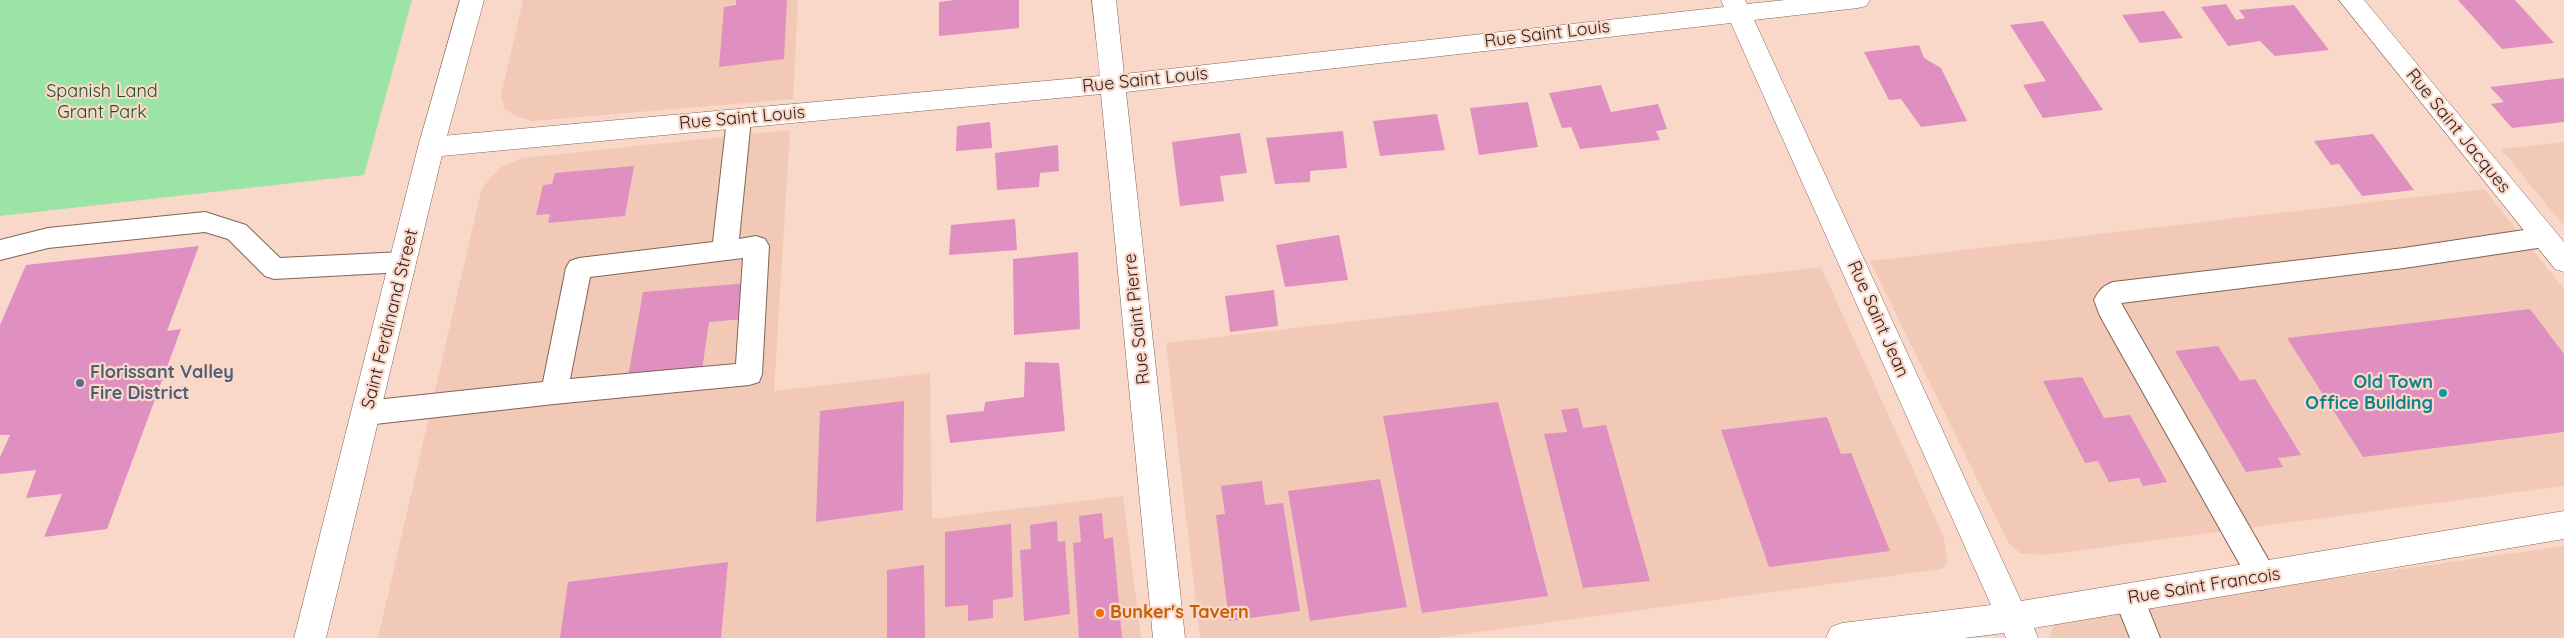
<!DOCTYPE html>
<style>
body{margin:0}
canvas{display:block;background:#f9d8c9}
</style>
<canvas width="2564" height="638"></canvas>
<script>
const g = document.querySelector('canvas').getContext('2d');
g.lineJoin = 'round';
function paint(path, color) { g.fillStyle = color; g.fill(path, 'evenodd'); }
function strokePath(path, color, width, dash) { g.strokeStyle = color; g.lineWidth = width; g.lineCap = dash ? 'butt' : 'round'; g.setLineDash(dash || []); g.stroke(path); }
function write(font, color, halo, rows, align = 'center') {
  g.font = font + ' Quicksand,sans-serif'; g.lineWidth = 4.5; g.setLineDash([]); g.textBaseline = 'middle'; g.strokeStyle = halo; g.fillStyle = color; for (const [text, x, y, turn = 0] of rows) {
    g.save(); g.translate(x, y); g.rotate((+turn || 0) * Math.PI / 180); g.textAlign = isNaN(turn) ? turn : align; if (halo) g.strokeText(text, 0, 0); g.fillText(text, 0, 0); g.restore();
  }
}
const built = new Path2D(`
 M523,0H798L793,99L532,121L516,116L505,109L501,96Z
 M790,130L774,391L930,373L932,519L1123,496L1141,638H378L481,191L490,178L503,166L522,158Z
 M2564,142V226L2501,149Z
 M2484,189L2564,289V486L2044,555L2020,553L2008,542L1870,261Z
 M1821,267L1943,535L1948,562L1941,569L1435,638H1200L1166,343Z
 M2564,546V638H2050L2053,626L2063,617Z`);
const green = new Path2D(`
 M0,0H412L364,175L0,216Z`);
const building = new Path2D(`
 M736,0H787L784,59L719,67L724,7L736,5Z
 M955,0H1019V28L939,36V2Z
 M2458,0H2515L2554,43L2502,49Z
 M2226,4L2236,20L2245,18L2239,10L2294,5L2329,50L2275,56L2260,41L2228,46L2201,7Z
 M2164,11L2183,38L2140,43L2122,15Z
 M2043,21L2103,110L2043,118L2023,85L2046,81L2010,25Z
 M1919,45L1924,58L1941,68L1967,121L1921,127L1901,99L1889,100L1864,52Z
 M2564,78V122L2512,128L2491,104L2504,102L2490,87Z
 M1601,85L1611,112L1658,104L1667,129L1656,131L1660,140L1580,149L1571,127L1562,128L1549,93Z
 M1528,102L1538,147L1479,155L1470,108Z
 M1437,114L1445,150L1380,156L1373,121Z
 M990,122L992,148L956,151L957,126Z
 M1343,131L1347,168L1310,171V182L1275,184L1266,138Z
 M1240,133L1247,173L1220,176L1224,201L1180,206L1172,142Z
 M2373,134L2414,190L2362,196L2339,164L2331,165L2314,141Z
 M1058,145L1059,171L1040,173L1039,187L997,190L995,153Z
 M634,166L625,216L548,223L550,214L536,215L543,185L552,184L555,173Z
 M1015,219L1017,250L949,255L951,225Z
 M1339,235L1348,280L1285,287L1276,245Z
 M199,246L167,331L181,329L107,529L44,537L62,494L26,498L36,470L0,474V457L10,435H0V325L26,265Z
 M1078,252L1080,329L1014,335L1013,259Z
 M748,283L744,319L709,322L702,370L628,377L643,292Z
 M1274,290L1278,326L1230,332L1225,296Z
 M2530,309L2564,354V432L2363,457L2287,338Z
 M2218,346L2240,381L2255,379L2301,455L2278,458L2283,467L2246,472L2175,351Z
 M1025,362L1059,363L1065,431L950,443L946,415L984,411L985,402L1024,397Z
 M2082,377L2104,418L2130,415L2167,482L2143,486L2139,478L2109,482L2098,461L2085,463L2043,381Z
 M904,401L903,510L816,522L820,411Z
 M1498,402L1548,596L1422,613L1383,416Z
 M1578,408L1583,428L1606,425L1650,581L1583,588L1544,434L1567,432L1561,410Z
 M1827,417L1841,454L1851,453L1890,551L1769,567L1721,430Z
 M1380,479L1407,607L1310,621L1288,491Z
 M1262,481L1265,505L1283,503L1300,611L1229,621L1216,515L1225,514L1221,486Z
 M1102,513L1104,539L1113,537L1122,638H1079L1073,543L1081,542L1079,516Z
 M1057,521L1058,542L1065,541L1070,614L1024,621L1020,550L1031,549L1030,525Z
 M1011,524L1013,597L993,600V618L968,621V605L945,607V532Z
 M728,562L721,638H560L568,582Z
 M924,565L925,638H887V570Z`);
const lane = new Path2D(`
 M739,110L747,113L751,119L739,239L756,236L765,239L769,246L762,374L759,382L749,385L554,404L366,425L356,421L352,413L356,405L366,401L543,382L566,268L570,261L579,258L713,242L727,119L731,113ZM743,258L736,364L570,379L590,277Z
 M205,212L246,225L280,258L403,252L412,255L416,262L412,269L403,272L274,279L265,276L228,239L205,232L48,248L0,260V240L48,228Z
 M2544,227L2553,230L2557,237L2553,244L2544,247L2404,268L2121,303L2272,566L2277,576L2272,586L2262,590L2252,586L2100,316L2094,300C2099,290 2103,286 2113,282L2404,248Z
 M2129,584L2140,588L2160,638H2130L2114,598L2118,588Z`);
const street = new Path2D(`
 M1092,0H1116L1124,74L1724,7L1721,0H1745L1747,4L1785,0H1870L1866,6L1858,8L1754,20L2021,601L2564,511V539L2034,628L2038,638H2006L2004,633L1964,638H1826L1831,627L1842,623L1991,605L1731,23L1126,92L1185,638H1153L1101,94L431,157L422,154L418,147L422,140L431,137L1100,76Z
 M2339,0H2364L2564,242V272L2555,269Z`);
const primary = new Path2D(`
 M460,0H484L444,147L326,638H294L418,147Z`);
const markers = [
 [80,383,5,"#5c6f8a"],
 [2443,393,5,"#0f9aa8"],
 [1100,613,5,"#e8710a"]
];
const streetNames = [
 ["Rue Saint Louis",1547,34,-7],
 ["Rue Saint Louis",1145,80,-6],
 ["Rue Saint Louis",742,118,-5],
 ["Rue Saint Jacques",2458,131,51],
 ["Saint Ferdinand Street",390,319,-76],
 ["Rue Saint Pierre",1137,319,-96],
 ["Rue Saint Jean",1878,319,66],
 ["Rue Saint Francois",2204,586,-9]
];
const parkNames = [
 ["Spanish Land",102,92],
 ["Grant Park",102,113]
];
const serviceNames = [
 ["Florissant Valley",90,373],
 ["Fire District",90,394]
];
const cultureNames = [
 ["Old Town",2433,383],
 ["Office Building",2433,404]
];
const foodNames = [
 ["Bunker's Tavern",1110,613]
];
paint(built, '#f2c9b7');
paint(green, '#9ce4a6');
paint(building, '#df8fc0');
strokePath(lane, '#816457', 2);
strokePath(street, '#816457', 1);
strokePath(primary, '#816457', 1);
paint(lane, '#fff');
paint(street, '#fff');
paint(primary, '#fff');
for (const [x, y, r, color] of markers) { const dot = new Path2D(); dot.arc(x, y, r, 0, 2 * Math.PI); g.fillStyle = color; g.fill(dot); strokePath(dot, '#f9d8c9', 2); }
write('18px', '#2b1f1a', '#f9d8c9', streetNames);
write('18px', '#1b4f27', '#f9d8c9', parkNames);
write('bold 18px', '#4e5e75', '#f9d8c9', serviceNames, 'left');
write('bold 18px', '#0d838f', '#f9d8c9', cultureNames, 'right');
write('bold 18px', '#c56008', '#f9d8c9', foodNames, 'left');
</script>
